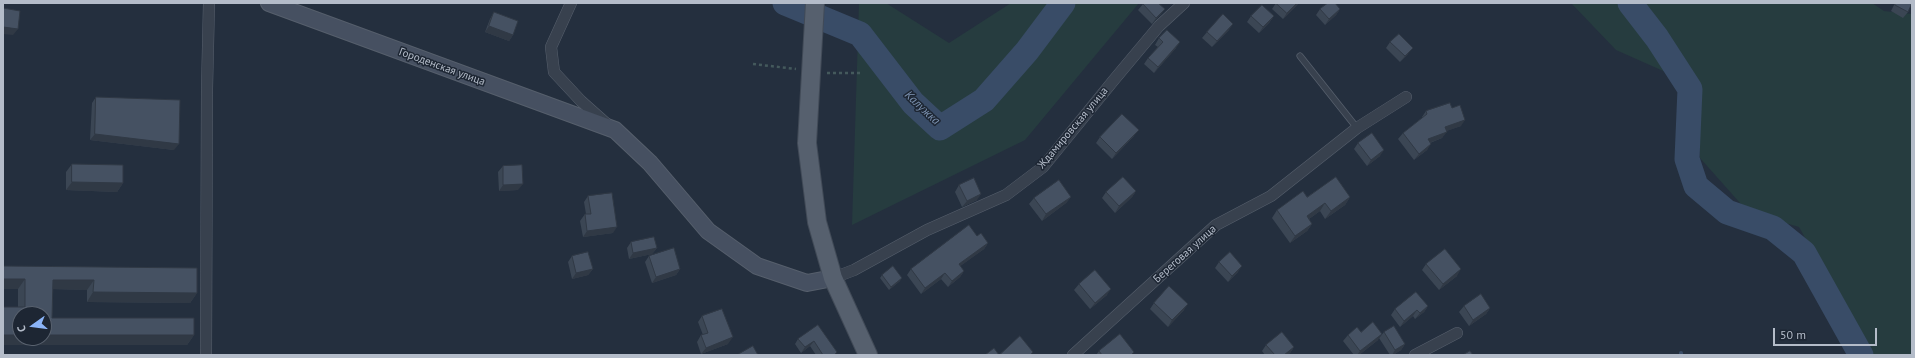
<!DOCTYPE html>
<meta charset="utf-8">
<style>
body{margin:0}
#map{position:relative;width:1915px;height:358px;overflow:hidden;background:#242f3e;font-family:"PT Sans",sans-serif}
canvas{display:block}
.frame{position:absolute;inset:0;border:4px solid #b4bcc9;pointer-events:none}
.north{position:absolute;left:12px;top:306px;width:40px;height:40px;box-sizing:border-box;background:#1d2633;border:1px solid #59626f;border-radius:50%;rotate:256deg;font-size:11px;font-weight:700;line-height:16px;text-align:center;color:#b4bcc9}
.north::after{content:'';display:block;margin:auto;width:14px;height:18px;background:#8ab4f8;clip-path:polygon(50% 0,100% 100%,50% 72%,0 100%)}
.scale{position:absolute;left:1773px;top:328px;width:104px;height:18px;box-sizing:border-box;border:2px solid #b4bcc9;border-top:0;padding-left:5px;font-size:12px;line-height:14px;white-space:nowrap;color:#b4bcc9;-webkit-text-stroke:3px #1d2633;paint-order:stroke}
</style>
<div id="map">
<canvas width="1915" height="358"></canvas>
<div class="frame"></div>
<div class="north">С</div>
<div class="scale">50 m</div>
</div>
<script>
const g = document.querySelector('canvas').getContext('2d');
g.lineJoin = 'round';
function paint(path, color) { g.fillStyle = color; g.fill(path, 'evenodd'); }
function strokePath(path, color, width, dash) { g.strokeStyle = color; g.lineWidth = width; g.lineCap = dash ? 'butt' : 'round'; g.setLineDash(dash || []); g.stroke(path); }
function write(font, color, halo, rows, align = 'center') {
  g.font = font + ' "PT Sans",sans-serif'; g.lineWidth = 3; g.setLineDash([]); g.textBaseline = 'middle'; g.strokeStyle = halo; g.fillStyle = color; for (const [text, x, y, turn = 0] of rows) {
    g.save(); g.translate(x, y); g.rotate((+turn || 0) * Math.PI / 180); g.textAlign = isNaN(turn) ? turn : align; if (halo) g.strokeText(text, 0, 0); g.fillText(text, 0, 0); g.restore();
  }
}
const green = new Path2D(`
 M859,3H886L949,43L1011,3H1139L1025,140L852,225Z
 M1571,3H1872L1884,11L1912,14V355H1871L1799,227L1748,212L1700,158L1697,86L1616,50Z`);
const stream = new Path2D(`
 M1681,353V355`);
const river = new Path2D(`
 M785,3L860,34L913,103L940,128L984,100L1027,51L1063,3
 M1630,3L1657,38L1690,89L1687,159L1696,186L1727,212L1773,228L1804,253L1861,355`);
const path = new Path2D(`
 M753,64L796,69
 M827,73H862`);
const lane = new Path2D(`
 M1300,56L1357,128`);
const street = new Path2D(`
 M571,3L551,47L554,72L581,101L608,125
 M833,278L854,270L927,230L1006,195L1043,167L1113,81L1159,26L1184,3
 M206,355L207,89L209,3
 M1073,355L1216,225L1271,196L1357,128L1406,97
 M1415,355L1457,333`);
const secondary = new Path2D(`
 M269,3L615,130L650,163L708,231L757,266L807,283L833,278`);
const primary = new Path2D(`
 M815,3L807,143L817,222L833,278L868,355`);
const wall = new Path2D(`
 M1276,3H1299L1283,19L1272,9Z
 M1895,3H1912L1908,12L1903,18L1891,11Z
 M1143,4L1165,9L1160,15L1152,24L1138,10Z
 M1320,9H1340L1336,15L1325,25L1316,15Z
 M494,12L513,35L509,41L485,32L490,19Z
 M1251,16H1274L1269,23L1259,33L1247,22Z
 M1229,30L1212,47L1202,38L1207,32Z
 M1159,38L1176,48L1154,73L1144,64L1148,58L1158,47L1155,45Z
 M1390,42L1408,54L1400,62L1386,48Z
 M96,97L174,150L90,140L92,103Z
 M1452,108L1461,126L1446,131L1442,138L1430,143L1427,150L1414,160L1398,139L1403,133L1422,118V117L1426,111Z
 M1134,136L1112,159L1096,143L1100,137Z
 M1358,143L1380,156L1367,166L1354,149Z
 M72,164L123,183L117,192L66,190V172Z
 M503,166L518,190L499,191L498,172Z
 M959,185L977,200L962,207L955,192Z
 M1136,191L1132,197L1115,213L1102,198L1106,192Z
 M588,196L613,233L583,237L580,221L585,214H586L584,202Z
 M1071,197L1066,203L1042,221L1029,204L1034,198Z
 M1307,197H1350L1345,205L1325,219L1320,211L1309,219L1312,224L1307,231L1290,243L1272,218L1277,210Z
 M977,236L988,243L984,249L960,266L964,271L960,277L948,287L941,279L921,294L907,275L911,269Z
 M631,242L657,248L652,254L629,259L627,248Z
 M572,256L593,269L588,275L572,279L568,262Z
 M649,256L680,269L676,275L652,283L645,262Z
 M1219,262L1238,272L1228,282L1215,268Z
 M1426,264L1457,276L1439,290L1422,270Z
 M3,266L197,293L190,303L87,302V290L53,289L52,318L194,335L187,345H3ZM4,289H18V307H3Z
 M882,275L900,281L889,290L880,278Z
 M1079,284L1107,295L1090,309L1074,290Z
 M1154,303L1184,310L1168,327L1150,309Z
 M1428,306L1424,312L1415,319L1413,316L1400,327L1391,315L1395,309Z
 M1464,306L1490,308L1486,314L1469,326L1459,312Z
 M702,316L728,344L701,354L697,342L701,335H703L698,322Z
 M818,325L836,355H816L810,346L801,353L795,344L798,339Z
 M1361,332L1378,340L1359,355H1354L1343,341L1348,335Z
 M1384,332L1405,344L1401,350L1393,355H1390L1379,338Z
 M1266,345L1294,347L1290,353L1287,355H1265L1262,351Z
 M1099,351L1134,352L1132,355H1096Z`);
const shadedWall = new Path2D(`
 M1297,3H1299L1283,19L1287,13Z
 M1165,9L1160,15L1152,24L1156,18Z
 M1340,9L1336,15L1325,25L1329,19Z
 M1274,16L1269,23L1259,33L1263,27Z
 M1233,24L1229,30L1212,47L1217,41Z
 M489,26L513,35L509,41L485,32Z
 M3,27L18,29L13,35L3,34Z
 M1180,42L1176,48L1154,73L1158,67Z
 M1413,48L1408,54L1400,62L1405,56Z
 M1465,120L1461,126L1441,133L1445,127Z
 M1139,130L1134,136L1112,159L1116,153Z
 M1447,132L1442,138L1423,145L1428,139Z
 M95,134L179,144L174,150L90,140Z
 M1431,144L1427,150L1414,160L1419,154Z
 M1384,150L1380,156L1367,166L1371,160Z
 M72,182L123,183L117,192L66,190Z
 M523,184L518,190L499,191L503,185Z
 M1136,191L1132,197L1115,213L1119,206Z
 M981,194L977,200L962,207L967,201Z
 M1071,197L1066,203L1042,221L1046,214Z
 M1350,197L1345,205L1325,219L1331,211Z
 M1325,203L1320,211L1302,224L1307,216Z
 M1312,224L1307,231L1290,243L1295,236Z
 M617,227L613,233L583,237L587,231Z
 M988,243L984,249L955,270L959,264Z
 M657,248L652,254L629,259L633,253Z
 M1242,266L1238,272L1228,282L1232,276Z
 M593,269L588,275L572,279L576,273Z
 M680,269L676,275L652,283L656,277Z
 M1461,269L1457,276L1439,290L1443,284Z
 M964,271L960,277L948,287L952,281Z
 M945,273L941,279L921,294L925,288Z
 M902,278L900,281L889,290L891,287Z
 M4,279H25L18,289H3Z
 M53,280H94L87,290L47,289Z
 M1111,289L1107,295L1090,309L1095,303Z
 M93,292L197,293L190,303L87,302Z
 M1188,304L1184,310L1168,327L1172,320Z
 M1428,306L1424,312L1415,319L1420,313Z
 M1490,308L1486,314L1469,326L1473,320Z
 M1417,310L1413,316L1400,327L1404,321Z
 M1382,334L1378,340L1359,355H1357L1360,351Z
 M3,335H20V338H44V335H194L187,345H3Z
 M733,337L728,344L701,354L706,348Z
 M814,341L810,346L801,353L805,347Z
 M1405,344L1401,350L1393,355H1392L1395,350Z
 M1294,347L1290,353L1287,355H1284Z`);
const building = new Path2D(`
 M1144,3H1158L1165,9L1156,18L1143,4Z
 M1276,3H1297L1287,13Z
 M1328,3H1335L1340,9L1329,19L1320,9Z
 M1896,3H1912L1908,12L1895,5Z
 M1262,5L1274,16L1263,27L1251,16Z
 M3,8L20,11L18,29L3,27Z
 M494,12L518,21L513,35L489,26Z
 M1223,14L1233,24L1217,41L1207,32Z
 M1167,30L1180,42L1158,67L1148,58L1163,42L1159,38Z
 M1399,34L1413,48L1405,56L1390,42Z
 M96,97L180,100L179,144L95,134Z
 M1450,103L1452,108L1460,105L1465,120L1445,127L1447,132L1428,139L1431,144L1419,154L1403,133L1427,114L1426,111Z
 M1122,114L1139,130L1116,153L1100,137Z
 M1372,133L1384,150L1371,160L1358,143Z
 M72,164L123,165V183L72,182Z
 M522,165L523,184L503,185V166Z
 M1123,177L1136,191L1119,206L1106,192Z
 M1336,177L1350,197L1331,211L1325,203L1307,216L1312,224L1295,236L1277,210L1303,191L1307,197Z
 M974,178L981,194L967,201L959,185Z
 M1059,180L1071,197L1046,214L1034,198Z
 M612,193L617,227L587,231L585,214H591L588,196Z
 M969,225L977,236L981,233L988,243L959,264L964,271L952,281L945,273L925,288L911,269Z
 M654,237L657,248L633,253L631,242Z
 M674,248L680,269L656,277L649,256Z
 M1445,249L1461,269L1443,284L1426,264Z
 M588,252L593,269L576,273L572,256Z
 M1230,252L1242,266L1232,276L1219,262Z
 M3,266L197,268V293L93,292L94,280H53L52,318H194V335H44V314H20V335H3ZM4,279H25V307H3Z
 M893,266L902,278L891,287L882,275Z
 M1095,270L1111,289L1095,303L1079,284Z
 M1169,286L1188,304L1172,320L1154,303Z
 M1416,292L1428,306L1420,313L1417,310L1404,321L1395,309Z
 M1481,294L1490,308L1473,320L1464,306Z
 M722,309L733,337L706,348L701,335L708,333L702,316Z
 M1373,322L1382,334L1360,351L1348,335L1357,327L1361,332Z
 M818,325L837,352L835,354L836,355H823L814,341L805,347L798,339Z
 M1394,326L1405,344L1395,350L1384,332Z
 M1282,332L1294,347L1284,355H1275L1266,345Z
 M1120,334L1134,352L1131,355H1102L1099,351Z
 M1020,336L1033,352L1030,355H985L994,348L999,355Z
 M753,346L758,355H740L739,354Z
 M1470,351L1473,355H1463Z`);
const streetNames = [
 ["Городенская улица",442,67,20],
 ["Ждамировская улица",1073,128,-50],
 ["Береговая улица",1185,254,-42]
];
const waterNames = [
 ["Калужка",922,108,43]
];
paint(green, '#263c3f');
strokePath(stream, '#394c67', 4);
strokePath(river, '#394c67', 25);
strokePath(lane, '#565f6c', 7);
strokePath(street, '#565f6c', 12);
strokePath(secondary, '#565f6c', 18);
strokePath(primary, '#414a57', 20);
strokePath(path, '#44595c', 2.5, [3, 3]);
strokePath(lane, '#38414e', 5.5);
strokePath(street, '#38414e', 11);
strokePath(secondary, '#465061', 16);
strokePath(primary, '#56606e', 18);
paint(wall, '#3b4654');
paint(shadedWall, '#303945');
paint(building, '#455162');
strokePath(building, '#303945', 1);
write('11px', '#b4bcc9', '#1d2633', streetNames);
write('italic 12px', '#7c92b1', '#1d2633', waterNames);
</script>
